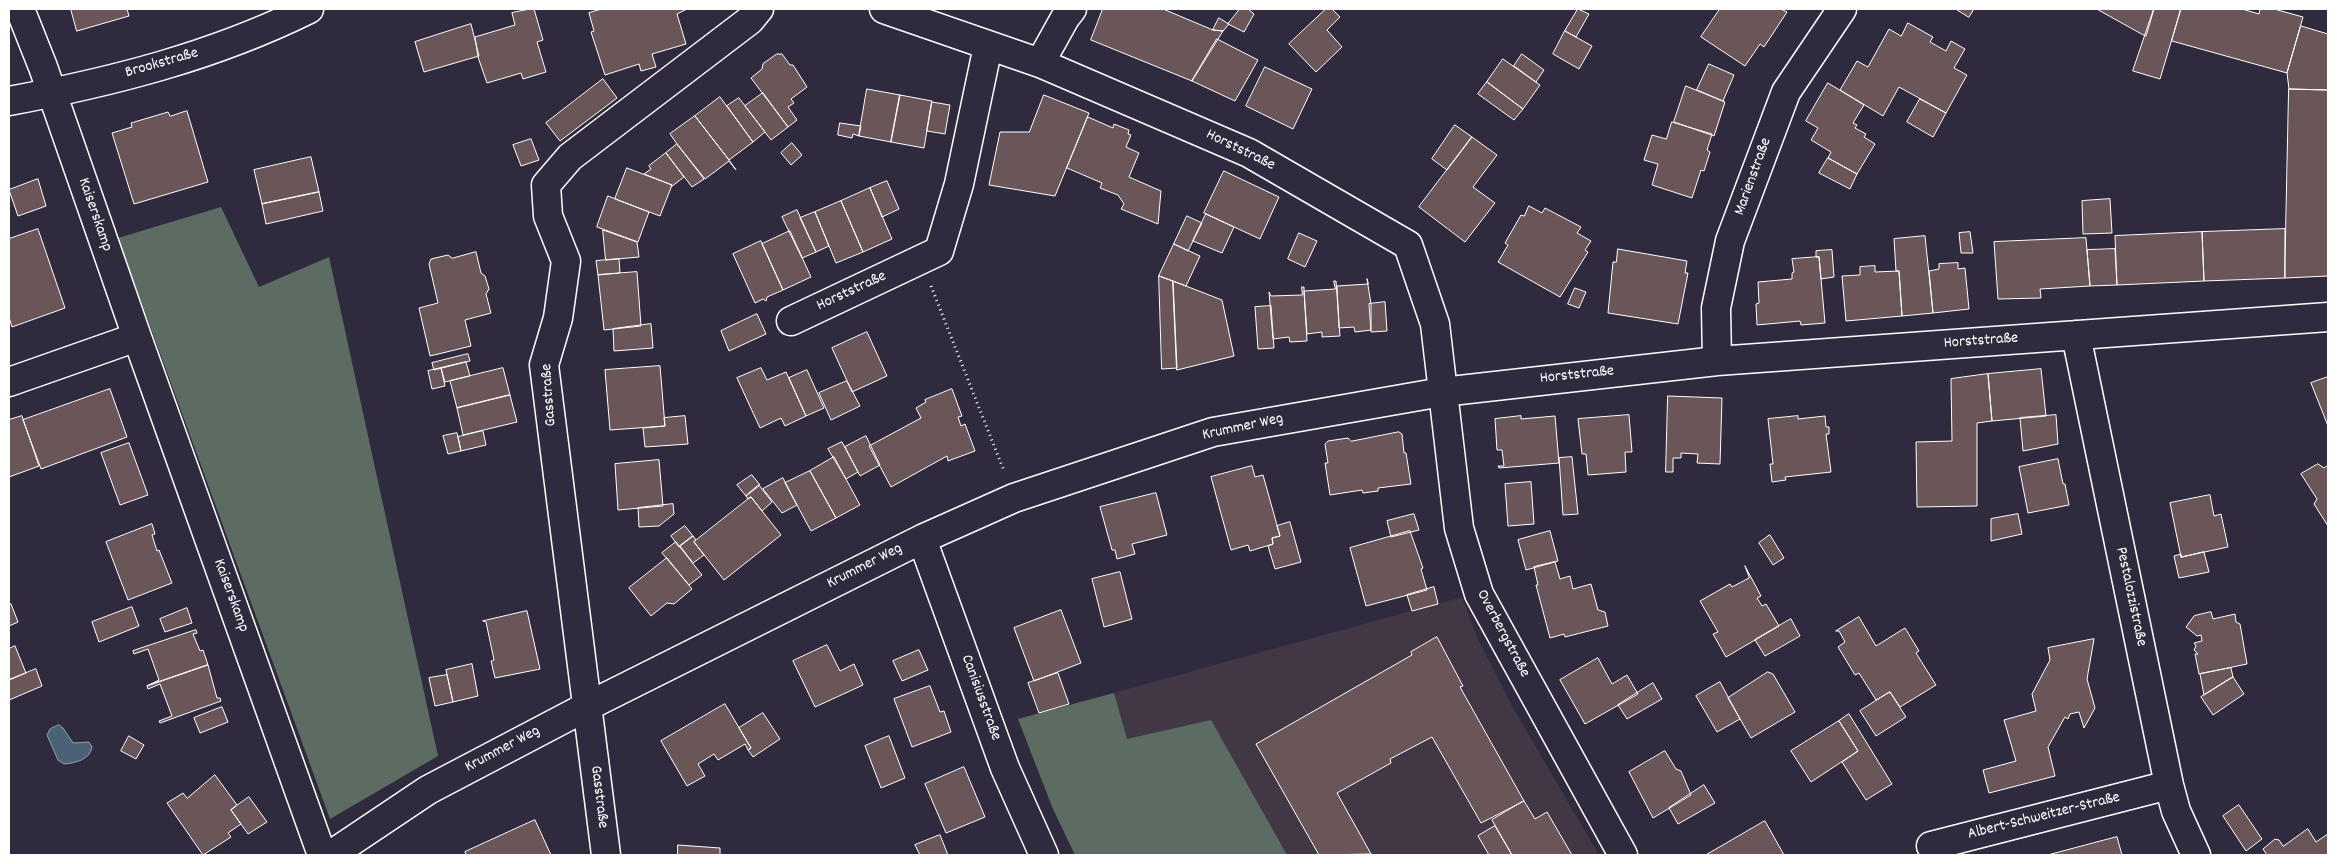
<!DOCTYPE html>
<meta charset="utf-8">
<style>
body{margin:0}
#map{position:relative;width:2337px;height:864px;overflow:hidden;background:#2f2a3d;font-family:Dekko,sans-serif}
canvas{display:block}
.frame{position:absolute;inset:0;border:10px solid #fff;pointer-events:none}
</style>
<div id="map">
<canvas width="2337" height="864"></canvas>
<div class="frame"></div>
</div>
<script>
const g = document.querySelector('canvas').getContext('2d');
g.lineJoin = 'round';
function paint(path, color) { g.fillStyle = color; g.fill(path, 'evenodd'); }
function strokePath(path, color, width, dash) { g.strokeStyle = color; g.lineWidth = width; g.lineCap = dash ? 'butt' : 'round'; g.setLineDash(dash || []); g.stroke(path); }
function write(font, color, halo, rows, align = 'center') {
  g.font = font + ' Dekko,sans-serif'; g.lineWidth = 5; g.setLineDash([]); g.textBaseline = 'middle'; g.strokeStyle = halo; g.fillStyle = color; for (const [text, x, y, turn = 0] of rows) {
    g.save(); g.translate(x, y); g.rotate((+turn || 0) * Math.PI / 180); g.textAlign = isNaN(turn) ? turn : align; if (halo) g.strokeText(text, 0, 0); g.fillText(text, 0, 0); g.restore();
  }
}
const built = new Path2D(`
 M1462,597L1477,637L1512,706L1599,855H1075L1053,809L1018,719Z`);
const green = new Path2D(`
 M221,207L259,287L329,257L438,756L330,819L118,238Z
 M1114,693L1127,739L1211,720L1287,855H1075L1053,809L1018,719Z`);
const water = new Path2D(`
 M59,725L63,728L73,743L89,742L92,747C90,760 75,763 64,764L58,760L47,735L50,729Z`);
const building = new Path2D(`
 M71,9H127L129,16L77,31Z
 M530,9H534L543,40L537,42L546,72L523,79L521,73L487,83L478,57L475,37L515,25L512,13Z
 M602,9H687L677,14L686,44L652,54L656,67L641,71L639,64L605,75L591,32L594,31L589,13Z
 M1103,9H1163L1213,30L1223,31L1192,81L1091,40Z
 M1240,9H1248L1254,14L1244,32L1228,24Z
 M1326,9H1332L1340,17L1327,30L1342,47L1316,72L1289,44Z
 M1578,9L1589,14L1576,37L1565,31Z
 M1720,9H1781L1787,12L1764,47L1760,44L1745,66L1701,37Z
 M1956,9H1974L1969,17Z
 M2097,9H2154L2146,36Z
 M2154,9H2181L2160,79L2133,71Z
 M2181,9H2242L2259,14L2260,9H2274L2303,17L2287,73L2172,41Z
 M1219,18L1229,24L1223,31L1213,30Z
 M1908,23L1933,37L1930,42L1946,51L1951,41L1965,49L1954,68L1967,75L1946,113L1899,87L1883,116L1840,90L1857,61L1868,67L1889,29L1901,36Z
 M471,24L479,56L424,72L415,42Z
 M2301,26L2328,34V90L2289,89L2287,73Z
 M1565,31L1592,46L1579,69L1553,54Z
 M1217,39L1258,60L1235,101L1192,81Z
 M777,54H782L790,65H793L807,87L791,99L794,103L788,107L797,120L788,127L751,78L762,69L763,64Z
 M1522,54L1544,70L1536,82L1514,66Z
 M1503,59L1540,85L1523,109L1487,82Z
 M1709,64L1734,75L1723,101L1697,90Z
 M1265,67L1312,89L1293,129L1246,106Z
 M603,79L617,98L560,141L546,123Z
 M1487,82L1523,109L1514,120L1478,94Z
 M1828,83L1864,105L1853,123L1857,125L1855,128L1866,134L1864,137L1875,144L1857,174L1828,158L1831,152L1811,140L1818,128L1806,121Z
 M1686,86L1725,102L1714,136L1674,122Z
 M867,89L900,95L891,142L859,136Z
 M2289,89L2328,90V276L2285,278Z
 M763,93L788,127L771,140L745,106Z
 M900,95L932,101L924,148L891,142Z
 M1044,95L1089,113L1055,196L989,185L1000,132H1029Z
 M720,97L753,142L729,160L695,116Z
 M739,98L765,132L753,142L727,106Z
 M1920,99L1946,113L1933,137L1907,122Z
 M932,102L950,105L945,134L927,131Z
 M187,111L208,182L134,204L112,133L132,127L131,123L168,112L170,116Z
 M695,116L729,160L736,170L729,161L705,179L677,144L670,134Z
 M1088,117L1113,128L1114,124L1129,130L1128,134L1131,135L1126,147L1139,153L1129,177L1161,191L1158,224L1121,209L1124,204L1118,195L1100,188L1102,183L1067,168Z
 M1672,122L1712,134L1707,150L1710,152L1704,171L1701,170L1692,198L1652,185L1658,164L1644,160L1652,135L1666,139Z
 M840,123L861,126L859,136L853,134L852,138L838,135Z
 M1455,125L1472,137L1447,170L1432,159Z
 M1472,137L1497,155L1473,187L1495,203L1465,242L1419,207Z
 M531,139L539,160L521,166L513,145Z
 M792,143L802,155L791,165L781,153Z
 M677,144L704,179L692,187L666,153Z
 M666,153L684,177L671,187L672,185L644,174L651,169L649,166Z
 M311,157L319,192L262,204L254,170Z
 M1828,158L1857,174L1850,189L1819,173Z
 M627,168L672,185L660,216L615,199Z
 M1224,171L1279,197L1260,239L1204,213Z
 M38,179L46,206L18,216L9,190Z
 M887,181L899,209L882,217L870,188Z
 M870,188L892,239L863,252L841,201Z
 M319,192L323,211L266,224L262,204Z
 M608,196L649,212L638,242L597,227Z
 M2110,199L2112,233L2083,234L2082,201Z
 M841,201L863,252L836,263L815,212Z
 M1529,206L1542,213L1545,208L1581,227L1577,233L1591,241L1585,250L1588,252L1560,297L1498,262L1508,245L1505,243L1521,215L1524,216Z
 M797,210L816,252L802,258L782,217Z
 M815,212L829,246L816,252L800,218Z
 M1206,214L1234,227L1222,253L1193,241Z
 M1187,216L1202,223L1188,251L1174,244Z
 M38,229L65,308L12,327L9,317V239Z
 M2285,229V278L2204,281L2202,232Z
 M603,230L637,242L639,257L606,260Z
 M790,231L811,277L783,290L762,244Z
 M1970,232L1973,253H1961L1959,233Z
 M2202,232L2204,281L2117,285L2115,236Z
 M1299,233L1317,241L1305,267L1288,259Z
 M1925,236L1933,313L1902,316L1899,271H1896L1894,239Z
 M2086,238L2090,286L2040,289L2041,298L1998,299L1994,242Z
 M761,241L783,290L767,297L766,301L763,299L755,303L733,254Z
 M1174,244L1200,256L1186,286L1159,276Z
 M1618,249L1687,261L1685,273H1688L1678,324L1608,313L1613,262H1616Z
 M2115,249L2117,285L2090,286L2087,250Z
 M1832,250L1834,277L1821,279L1819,257H1816V251Z
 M476,252L481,273L485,276L489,289L486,294L491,313L465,320L471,346L430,356L419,308L438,303L429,264L431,259L448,255L452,258Z
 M1819,257L1825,323L1801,325L1800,321L1757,325L1756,304L1759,303L1758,282L1792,279V273L1794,272L1792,259Z
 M619,259L620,273L598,275L596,261Z
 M1958,263V269L1965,268L1969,309L1933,313L1929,271L1939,269V264Z
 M1875,266V272L1899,271L1902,316L1846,321L1842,276L1860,275V267Z
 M637,272L641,326L604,330L598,275Z
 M1159,276L1173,281L1177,368L1162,369Z
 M1367,279L1371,304V330L1355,332L1354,327L1339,328L1337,286L1368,284Z
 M1173,281L1222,300L1234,356L1177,370Z
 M1334,281H1336L1340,336L1322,337V332L1307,334L1304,291L1335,289Z
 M1302,287H1304V291L1307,341L1290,342L1289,337L1273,339L1269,292L1271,296L1302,295Z
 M1575,288L1586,292L1579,308L1568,304Z
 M1385,302L1387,331L1371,332L1369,304Z
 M1271,306L1274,348L1258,349L1255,307Z
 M757,314L766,334L729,351L721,331Z
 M651,324L653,348L614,351L613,329Z
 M867,332L887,376L852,392L832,348Z
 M468,354L470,361L434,370L432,363Z
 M466,362L470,376L445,382L441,368Z
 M660,366L665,426L610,430L605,370Z
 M441,368L445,386L432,389L428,371Z
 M503,368L510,395L457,408L450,381Z
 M761,368L767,380L786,372L806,416L785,426L781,418L760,428L737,378Z
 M2041,369L2046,416L1992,421L1988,374Z
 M807,370L824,408L806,416L789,378Z
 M1988,374L1992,421L1977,423V506L1917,507L1916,442L1952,441L1951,379Z
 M2328,377V426L2311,383Z
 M847,381L860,406L831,420L819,393Z
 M110,389L127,437L41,469L23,420Z
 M952,389L962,416L958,417L961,426L965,424L975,451L948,461L947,456L891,487L869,446L921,418L916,408L926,402L925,400Z
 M510,395L517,422L463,435L457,408Z
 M1668,396L1722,398L1720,464L1697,463L1698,454L1681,453V458H1673V472H1666Z
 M1629,415L1632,452H1625L1626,472L1588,475L1586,454H1582L1578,419Z
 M2056,415L2058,444L2023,451L2020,418Z
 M22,416L39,466L9,477V420Z
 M685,416L688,444L645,447L643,428L665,426L664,418Z
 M1521,416V419L1555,416L1559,463L1499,468L1498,466H1504L1502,450H1497L1495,419Z
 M1798,416V419L1825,416L1826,427H1829V434H1826L1831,472L1785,477L1786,480L1772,482L1770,464H1773L1768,419Z
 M483,431L486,445L461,451L458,437Z
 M1399,432L1402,434L1404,453H1406L1411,484L1378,488V491L1363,493L1362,490L1330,495L1325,463H1328L1325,444L1328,441L1348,438L1351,441Z
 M457,433L461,451L448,454L443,436Z
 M866,436L880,465L860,476L845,447Z
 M842,442L858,472L846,479L828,449Z
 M129,443L148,495L120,505L101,453Z
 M834,457L860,505L836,518L810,471Z
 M1572,457L1578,514L1563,515L1559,458Z
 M2058,459L2063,484H2065L2069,505L2028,513L2019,467Z
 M659,460L663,506L618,510L615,464Z
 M2318,464L2324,468L2328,465V526L2314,504L2317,499L2301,474Z
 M1252,466L1255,477L1263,475L1280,536L1272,538L1273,544L1250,551L1248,545L1231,550L1211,477Z
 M810,471L836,518L811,531L785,483Z
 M752,475L760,485L746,496L737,485Z
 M783,478L797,505L782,513L763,489Z
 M1531,482L1534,524L1508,526L1505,484Z
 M759,485L772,502L762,511L751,497L748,499L746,496Z
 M1156,493L1167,535L1132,544L1135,554L1117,559L1115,550H1112L1100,507Z
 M2210,495L2214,516L2221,514L2228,547L2181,557L2170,503Z
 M751,497L781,535L724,580L694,542Z
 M673,504L674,514L659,526L639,527L638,508Z
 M1414,514L1419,530L1391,537L1387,521Z
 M2018,514L2022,534L1991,541V519Z
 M1290,522L1301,562L1275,569L1268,546L1273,544L1272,538L1280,536L1277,526Z
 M152,524L155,534L152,535L157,551L159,550L172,583L128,600L106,542Z
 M685,526L693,536L679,547L671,536Z
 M1410,531L1423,568L1421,569L1427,590L1366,606L1350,548Z
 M1550,531L1558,561L1526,570L1518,540Z
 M1770,535L1784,558L1773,565L1759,543Z
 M693,536L696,540L694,542L704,555L693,563L680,546Z
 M676,542L702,575L689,585L662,553Z
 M2204,552L2209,572L2179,578L2174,556L2181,554V557Z
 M667,558L692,589L674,604L667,603L651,616L629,588Z
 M1555,562L1560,579L1570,576L1573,589L1591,584L1598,610L1605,612L1608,626L1565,637L1564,634L1550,638L1536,585H1538L1534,567Z
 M1745,566L1761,596L1757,598L1762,606L1766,604L1779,626L1726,657L1713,634L1718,632L1700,601L1730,584L1732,587L1749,578Z
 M1120,572L1132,619L1104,627L1092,579Z
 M1434,587L1438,604L1412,611L1407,595Z
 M11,604L18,622L9,626V605Z
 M132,607L139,626L99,642L92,622Z
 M187,608L192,623L165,632L160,619Z
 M1061,610L1081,663L1034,681L1014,628Z
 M527,611L540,669L495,678L491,661L494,660L486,622L483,621Z
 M2211,612L2213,619L2235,614L2236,622L2240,624L2247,664L2199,674L2195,654H2198L2194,650L2196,646L2194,643L2202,641L2201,635L2197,636L2186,627L2194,616Z
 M1859,617L1876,646L1905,628L1919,651L1916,653L1936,685L1900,707L1890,692L1876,700L1859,673L1855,675L1838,647L1845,642L1839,631H1836Z
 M1791,619L1800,636L1765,656L1755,640Z
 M196,630L197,633L193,634L200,651L203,650L208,665L147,686L159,680L148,649L134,654L133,651Z
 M1437,637L1463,686L1460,687L1524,801L1481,823L1432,737L1390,759L1391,763L1337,793L1371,854L1319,855L1256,744L1412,655L1411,652Z
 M2094,639L2087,679L2095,708L2084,728L2079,712L2070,714L2068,719L2065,717L2048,747L2055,776L1989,793L1983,770L2016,761L2004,720L2036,711L2032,694L2050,660L2048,648Z
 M827,645L840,671L854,664L863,685L815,707L793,661Z
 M15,646L26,673L9,680V649Z
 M919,650L928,670L902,681L893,661Z
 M1598,658L1612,684L1627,675L1638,694L1585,724L1560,680Z
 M472,664L478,696L453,702L446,670Z
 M208,665L217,698H220L221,701L160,723L159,721L172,716L160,684L148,689L147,686Z
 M2231,668L2233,677L2204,695L2200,674Z
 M36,669L42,686L9,700V680Z
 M1768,672L1773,674L1795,712L1751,738L1728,698Z
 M1058,673L1069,704L1039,713L1028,683Z
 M447,675L453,702L435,706L429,678Z
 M2233,677L2244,694L2213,715L2201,697Z
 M1720,682L1740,719L1717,732L1696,696Z
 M1653,683L1662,699L1627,719L1618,705Z
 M930,686L940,712L944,711L951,732L912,747L894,699Z
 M1890,692L1906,717L1876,736L1860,711Z
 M725,704L751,748L748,750L745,744L718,760L714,754L698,764L705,776L687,786L661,741Z
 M222,707L228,722L200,733L194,718Z
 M763,713L780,739L753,757L748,750L751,748L739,728Z
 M1849,714L1892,784L1866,800L1842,762L1858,751L1839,721Z
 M1839,721L1858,751L1811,782L1791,751Z
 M129,736L144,745L136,759L121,751Z
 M889,736L905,778L881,788L865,746Z
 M1665,751L1676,769L1681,771L1691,795L1653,818L1629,772Z
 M964,767L985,817L946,833L925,784Z
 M215,775L237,805L231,810L241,824L228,833L231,837L203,855L167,803L183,793L187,798Z
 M1704,785L1715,803L1678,824L1669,808Z
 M249,797L267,822L248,834L231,810Z
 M1524,801L1535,819L1547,812L1572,855H1512L1492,820Z
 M2239,805L2262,839L2246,851L2223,816Z
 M535,820L551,855H466L465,852Z
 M1765,821L1784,855H1706Z
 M1495,826L1512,855H1489L1478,836Z
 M2308,829L2316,842L2328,834V855H2267L2263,849L2275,839L2279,840L2283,846Z
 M940,835L948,855H920L915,845Z
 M2117,837L2122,855H2048Z
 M678,845L720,848V855H678Z`);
const path = new Path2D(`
 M931,286L1004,471`);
const minor = new Path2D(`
 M20,9L43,67L137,337L322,855
 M884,9L1040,63L1249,153L1408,245L1435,324L1459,528L1479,594L1623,855
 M1040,63L1065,18L1072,9
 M791,321L939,251L959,184L988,46
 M2076,335L2169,785L2176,811L2196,855
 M1717,361L1716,308L1730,241L1786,92L1842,9
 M9,382L137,337
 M922,539L1005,768L1044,855
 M331,855L428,790L586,707L922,539L1014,498L1213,432L1442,392L1717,361L2328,317
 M606,855L544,365L558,318L566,261L548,216L546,185L570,157L750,20L759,9
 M1937,855L1931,846L2169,785`);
const secondary = new Path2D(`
 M9,101C112,82 214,56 309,9`);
const streetNames = [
 ["Brookstraße",162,64,-16],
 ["Horststraße",1240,151,26],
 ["Marienstraße",1754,177,-70],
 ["Kaiserskamp",94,215,71],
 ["Horststraße",852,292,-25],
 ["Horststraße",1981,342,-4],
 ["Horststraße",1577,376,-6],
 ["Gasstraße",550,395,-94],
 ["Krummer Weg",1243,428,-12],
 ["Krummer Weg",865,567,-27],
 ["Kaiserskamp",230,596,70],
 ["Pestalozzistraße",2130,597,78],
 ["Overbergstraße",1502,634,62],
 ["Canisiusstraße",980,698,70],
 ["Krummer Weg",503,750,-28],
 ["Gasstraße",598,797,83],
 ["Albert-Schweitzer-Straße",2044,817,-14]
];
paint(built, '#413745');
paint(green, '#5c6c63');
paint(water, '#4b6176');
strokePath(water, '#93a0ad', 1);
paint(building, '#6a5658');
strokePath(building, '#fff', 1);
strokePath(minor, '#fff', 31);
strokePath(secondary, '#fff', 31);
strokePath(path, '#fff', 3, [1, 4]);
strokePath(minor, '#2f2a3d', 28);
strokePath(secondary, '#2f2a3d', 28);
write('16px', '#fff', '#2f2a3d', streetNames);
</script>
